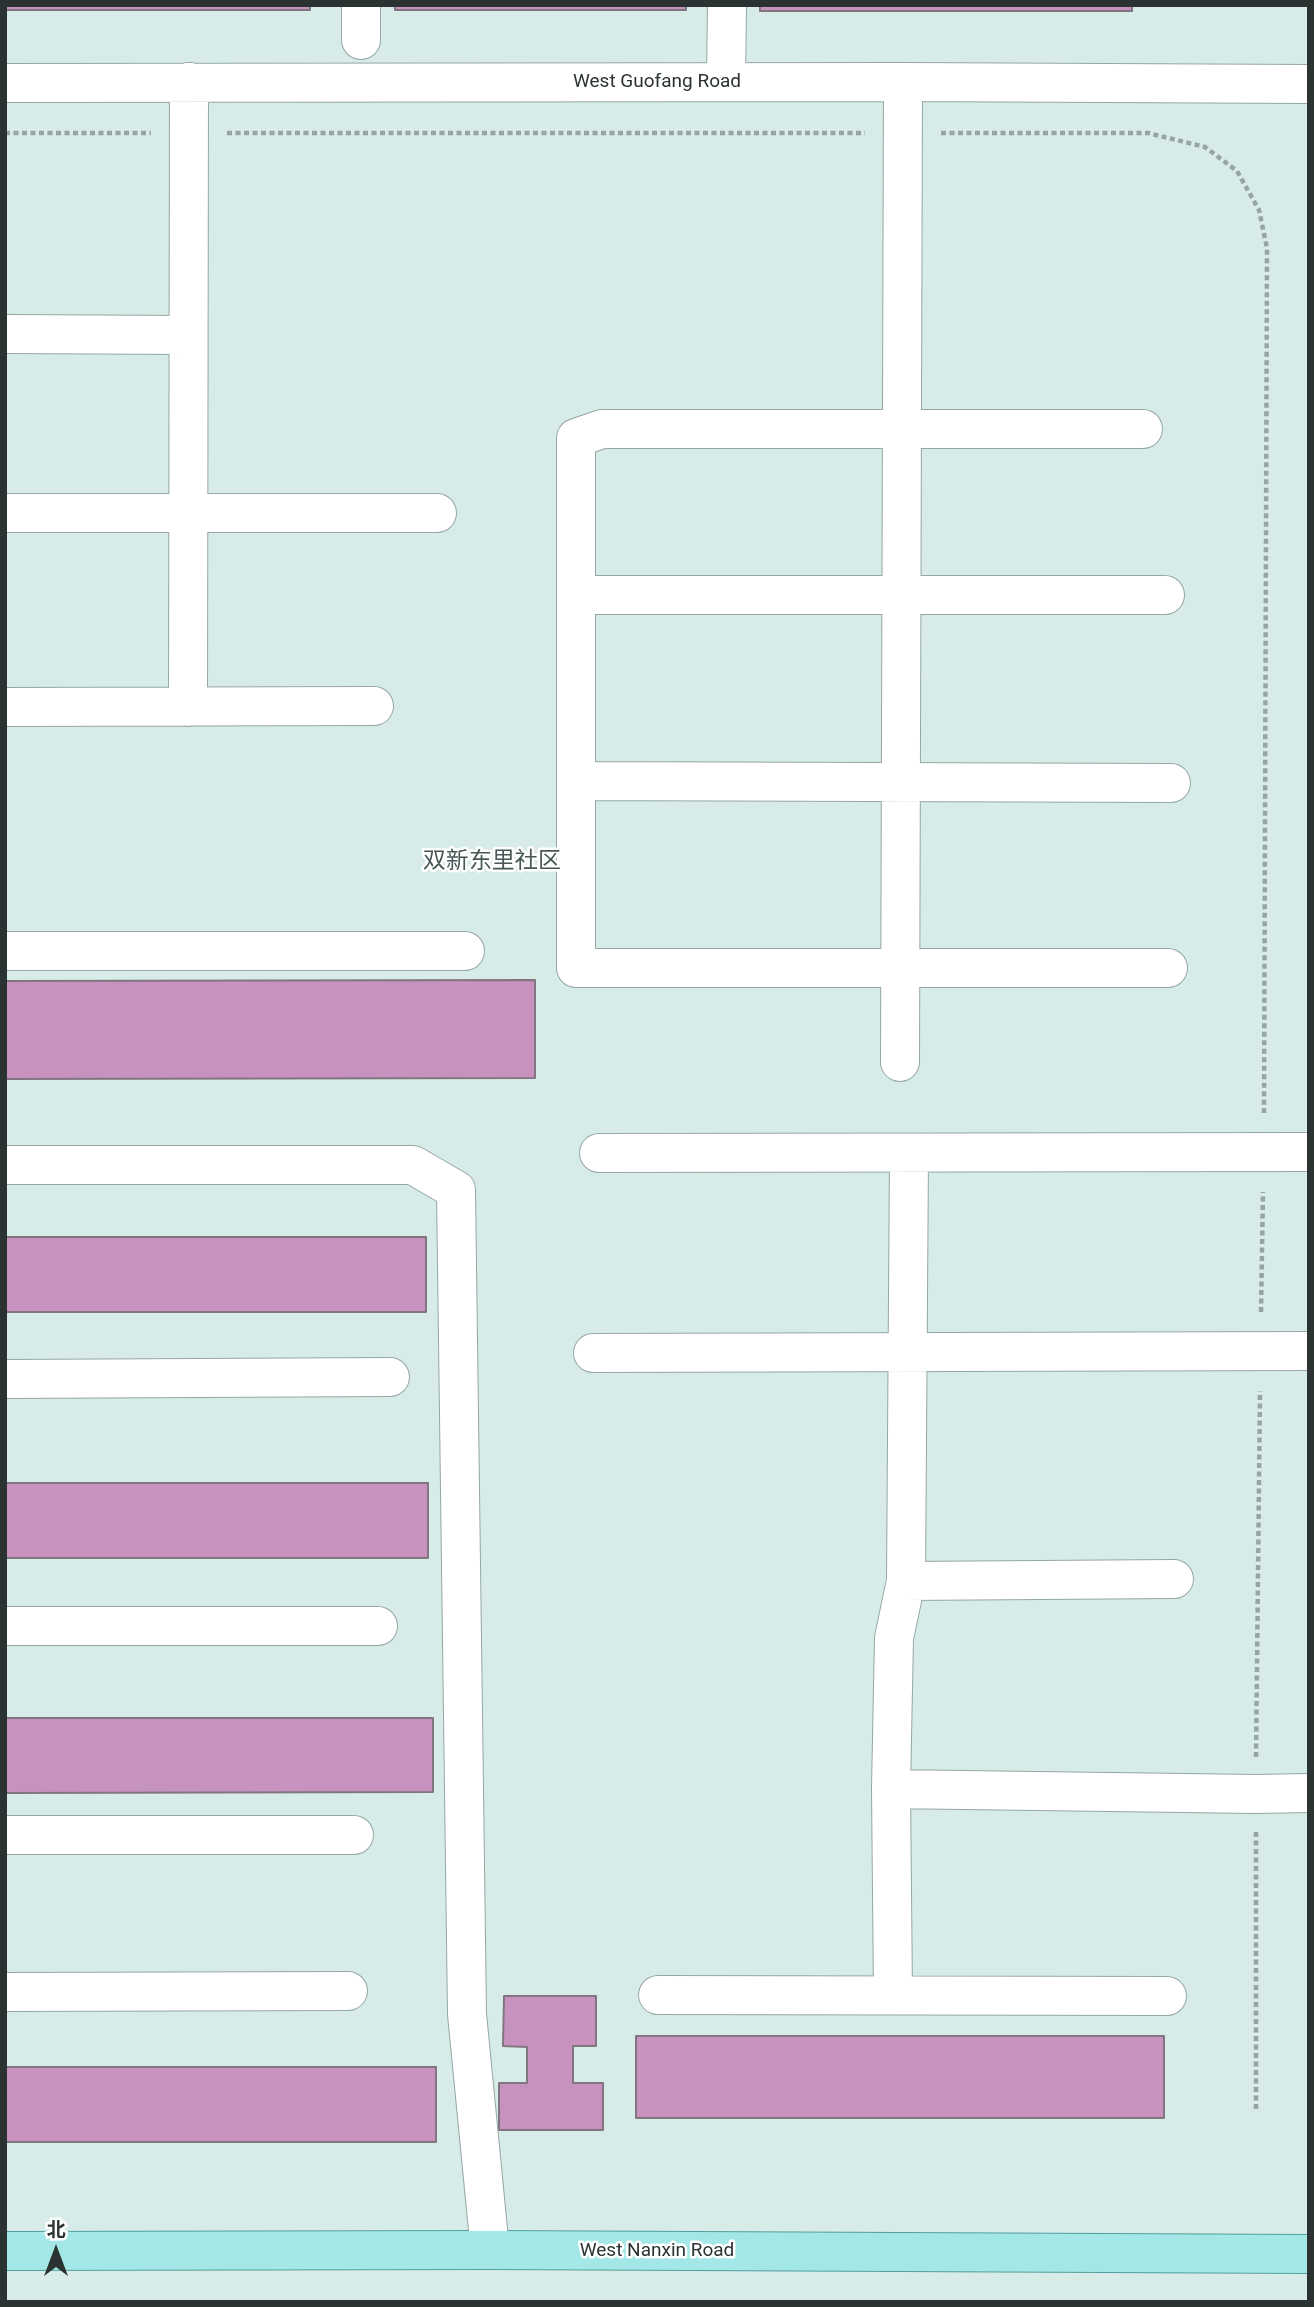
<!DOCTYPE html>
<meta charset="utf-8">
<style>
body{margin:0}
#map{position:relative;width:1314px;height:2307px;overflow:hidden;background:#d7ebe9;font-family:Roboto,"Noto Sans SC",sans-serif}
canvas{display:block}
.frame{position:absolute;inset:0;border:7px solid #2b3332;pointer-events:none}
.north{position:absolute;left:21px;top:2216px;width:70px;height:70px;-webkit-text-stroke:5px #fff;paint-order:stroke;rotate:0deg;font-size:19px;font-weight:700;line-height:28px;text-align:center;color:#2b3332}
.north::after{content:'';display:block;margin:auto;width:24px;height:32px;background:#2b3332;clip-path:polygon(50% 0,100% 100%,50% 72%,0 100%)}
</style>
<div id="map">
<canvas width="1314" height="2307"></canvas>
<div class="frame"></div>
<div class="north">北</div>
</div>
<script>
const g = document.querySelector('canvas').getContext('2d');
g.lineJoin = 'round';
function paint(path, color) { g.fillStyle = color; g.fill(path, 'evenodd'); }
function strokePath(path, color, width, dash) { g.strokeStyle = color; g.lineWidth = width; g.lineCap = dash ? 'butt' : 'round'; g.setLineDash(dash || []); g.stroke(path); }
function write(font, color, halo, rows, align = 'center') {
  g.font = font + ' Roboto,"Noto Sans SC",sans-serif'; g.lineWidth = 5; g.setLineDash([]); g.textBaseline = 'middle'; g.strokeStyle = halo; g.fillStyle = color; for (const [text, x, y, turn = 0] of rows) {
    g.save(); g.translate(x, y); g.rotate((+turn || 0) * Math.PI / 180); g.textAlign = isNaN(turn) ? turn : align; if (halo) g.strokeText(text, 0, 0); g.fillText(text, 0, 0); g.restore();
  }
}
const building = new Path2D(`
 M5,5H310V10H5Z
 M395,5H686V10H395Z
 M760,5H1132V11H760Z
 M535,980V1078L5,1079V981Z
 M5,1237H426V1312H5Z
 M5,1483H428V1558H5Z
 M5,1718H433V1792L5,1793Z
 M504,1996H596V2046H573V2083H603V2130H499V2083H527V2047L503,2046Z
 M636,2036H1164V2118H636Z
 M5,2067H436V2142H5Z`);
const path = new Path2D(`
 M5,133H151
 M227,133H865
 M941,133H1148L1205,147L1237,171L1259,210L1267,248L1264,1113
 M1261,1312L1263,1192
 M1256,1757L1260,1391
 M1256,1832V2111`);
const minor = new Path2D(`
 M361,40V5
 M726,82L727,5
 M5,83L903,82L1309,84
 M5,334L188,335
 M1143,429H602L576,438V968H1168
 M5,513H437
 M576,595H1165
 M5,707L374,706
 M188,707L189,82
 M576,781L1171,783
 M5,951H465
 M900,1062L903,82
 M599,1153L1309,1152
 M909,1154L906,1581L1174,1579
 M5,1165H413L456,1190L467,2014L490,2250
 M593,1353L1309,1351
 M5,1379L390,1377
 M5,1626H378
 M891,1789L1256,1794L1309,1793
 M5,1835H354
 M5,1992L348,1991
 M658,1995L1167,1996
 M893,1995L891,1789L894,1638L906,1581`);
const major = new Path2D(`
 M5,2251L490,2250L1309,2254`);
const streetNames = [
 ["West Guofang Road",657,82],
 ["West Nanxin Road",657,2251]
];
const quarterNames = [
 ["双新东里社区",492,862]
];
paint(building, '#c792be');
strokePath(building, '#81757f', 2);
strokePath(minor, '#95a7a6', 40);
strokePath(major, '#519f9c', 40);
strokePath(path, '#96a5a4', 4.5, [5, 3.5]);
strokePath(minor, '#fff', 38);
strokePath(major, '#a3e8e6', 38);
write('19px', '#2b3332', '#fff', streetNames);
write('23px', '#475756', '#fff', quarterNames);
</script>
